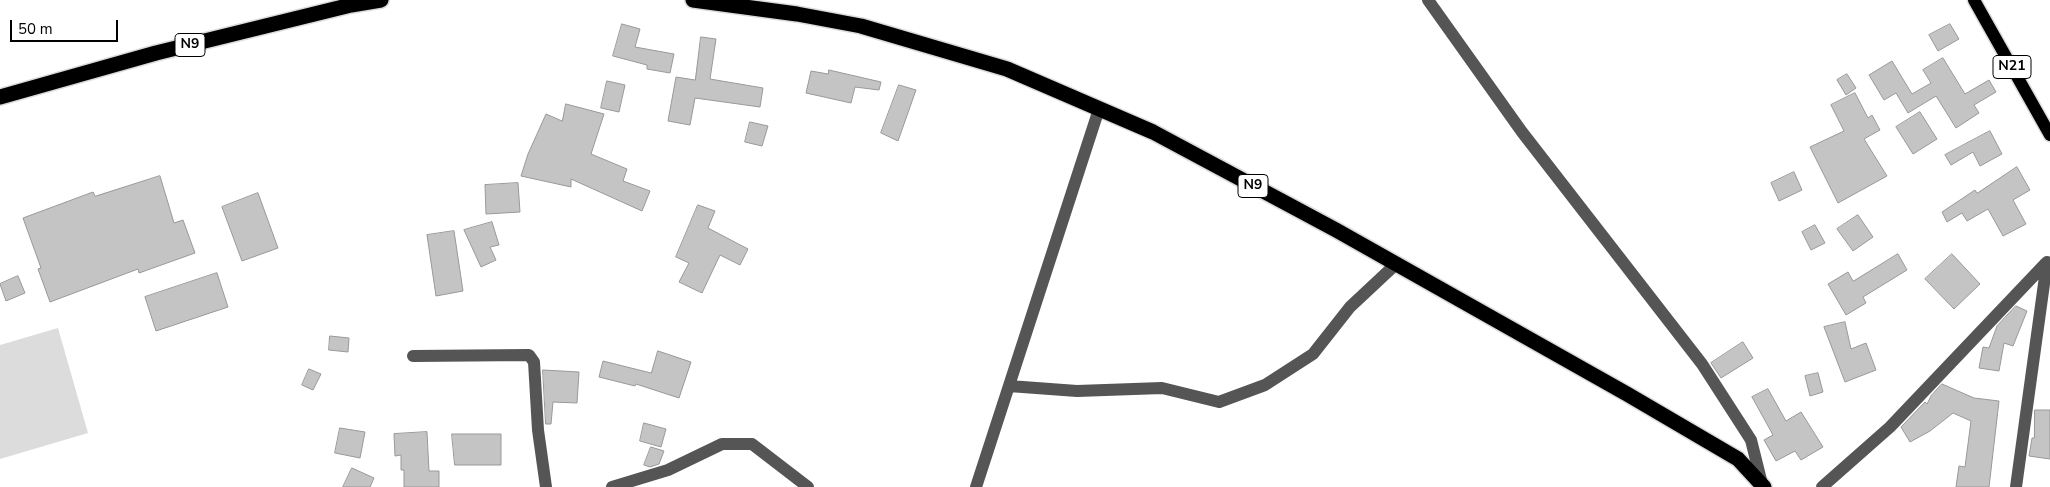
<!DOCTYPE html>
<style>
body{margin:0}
#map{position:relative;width:2050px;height:487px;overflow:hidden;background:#fff;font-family:"Nunito Sans",sans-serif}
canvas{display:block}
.scale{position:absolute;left:10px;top:20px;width:108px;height:22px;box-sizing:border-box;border:2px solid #000;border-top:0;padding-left:6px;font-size:15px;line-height:18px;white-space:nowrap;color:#000;-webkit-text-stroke:4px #fff;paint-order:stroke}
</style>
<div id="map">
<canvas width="2050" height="487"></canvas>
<div class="scale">50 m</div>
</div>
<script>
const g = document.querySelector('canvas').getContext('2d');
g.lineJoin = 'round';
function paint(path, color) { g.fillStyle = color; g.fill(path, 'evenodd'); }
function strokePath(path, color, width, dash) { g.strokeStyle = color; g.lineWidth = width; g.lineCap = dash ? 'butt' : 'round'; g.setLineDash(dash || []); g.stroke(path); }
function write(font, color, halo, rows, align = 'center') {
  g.font = font + ' "Nunito Sans",sans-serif'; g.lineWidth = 4.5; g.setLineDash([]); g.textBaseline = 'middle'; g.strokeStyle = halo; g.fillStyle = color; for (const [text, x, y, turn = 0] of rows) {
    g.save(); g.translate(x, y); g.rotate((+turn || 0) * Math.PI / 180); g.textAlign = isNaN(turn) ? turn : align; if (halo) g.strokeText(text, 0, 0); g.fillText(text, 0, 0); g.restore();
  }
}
const green = new Path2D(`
 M58,328L88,433L0,459V345Z`);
const building = new Path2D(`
 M622,24L640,29L635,47L674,54L670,73L647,69V65L613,56Z
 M1950,24L1959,39L1938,51L1929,35Z
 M701,37L716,39L710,79L763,88L760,107L695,98L690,125L668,121L676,77L695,80Z
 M1943,58L1965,94L1989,80L1996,92L1974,105L1979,113L1956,128L1936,96L1908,113L1896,93L1884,100L1869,75L1892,61L1912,94L1931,83L1923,70Z
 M829,70L881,82L879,90L855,87L851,103L806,93L811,71L828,74Z
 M1847,74L1856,88L1846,95L1837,80Z
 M607,81L625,85L619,112L601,108Z
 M899,85L916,90L898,141L881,133Z
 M1855,93L1868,118L1872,115L1880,130L1864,139L1887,176L1838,203L1810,147L1844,131L1831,105Z
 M566,104L604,114L591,154L627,169L623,181L650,191L642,211L571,179V187L521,176L528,154L546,114L562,121Z
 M1920,112L1937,139L1913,154L1896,127Z
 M750,122L768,126L762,146L745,142Z
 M1990,131L2002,154L1980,166L1973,152L1951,165L1945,155Z
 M2017,167L2030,190L2013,200L2026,224L2003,236L1988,209L1967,221L1962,213L1947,222L1942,212L1975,190L1977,193Z
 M1794,172L1802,190L1779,201L1771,183Z
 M160,176L174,223L183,220L195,253L139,273L138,269L50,302L38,269L41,268L23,218L93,192L95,196Z
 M518,183L520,212L486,214L485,185Z
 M258,193L278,248L242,261L222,207Z
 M698,205L715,211L708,228L748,249L740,265L720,255L702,293L679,282L689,263L676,257Z
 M1858,215L1873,237L1853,251L1837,229Z
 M492,222L499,245L490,247L496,260L481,267L464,230Z
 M1815,225L1825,243L1811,250L1802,232Z
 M454,231L463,291L436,296L427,235Z
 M1898,254L1907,270L1863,297L1866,303L1846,315L1828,284L1848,272L1853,281Z
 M1952,254L1980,284L1954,309L1925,279Z
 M217,273L228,307L156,331L145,297Z
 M18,276L25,293L6,301L0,284Z
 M2016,306L2027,311L2013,346L2004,343L1999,371L1979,368L1983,347L1989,348L1997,326Z
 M1845,322L1851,349L1866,343L1876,370L1845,382L1824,327Z
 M330,336L349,338L348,352L329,350Z
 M1743,342L1753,358L1721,378L1711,363Z
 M658,351L691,362L679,398L636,384L635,386L599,377L603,361L651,373Z
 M309,369L321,374L313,390L302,385Z
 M543,370L579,372L577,403L553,402L551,424H546Z
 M1818,373L1823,392L1810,396L1805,376Z
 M1942,384L1974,398L1999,401L1989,487H1956L1959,466L1965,467L1971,421L1953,413L1930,431L1910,442L1901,427L1925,402L1927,404L1931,396Z
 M1768,389L1786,421L1801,412L1823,447L1801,460L1795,451L1776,461L1764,440L1773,435L1752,397Z
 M2035,410H2050V459L2029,456L2032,438H2034Z
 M644,423L666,429L661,447L640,441Z
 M340,428L365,432L360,458L335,453Z
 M427,432L429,471H439V487H404V470H401V455L395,456L394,434Z
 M452,434H501V465H455Z
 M651,447L664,451L659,464L650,467L644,465Z
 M352,468L374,478L370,487H343Z`);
const minor = new Path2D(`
 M1428,0L1522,132L1702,364L1751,440L1762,484
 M413,356L529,355L534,362L538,430L546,487
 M1009,386L1077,391L1162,388L1219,402L1265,385L1313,354L1350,307L1396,264
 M612,487L668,470L722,444H752L808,487
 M976,487L1099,109
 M1822,487L1890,427L2046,263
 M2016,487L2047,262`);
const major = new Path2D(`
 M1974,0L2050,135`);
const highway = new Path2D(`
 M693,0L797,14L861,26L1007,69L1153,132L1336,230L1627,394L1738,459L1764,487
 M0,97L156,53L351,5L381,0`);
const shields = [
 [190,45,30],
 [2012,67,38],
 [1253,186,30]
];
const shieldNames = [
 ["N9",190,45],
 ["N21",2012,67],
 ["N9",1253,186]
];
paint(green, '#dcdcdc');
paint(building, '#c4c4c4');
strokePath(building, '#999', 1);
strokePath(major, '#dbdbdb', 15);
strokePath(highway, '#dbdbdb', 18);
strokePath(minor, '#555', 12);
strokePath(major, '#000', 12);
strokePath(highway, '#000', 15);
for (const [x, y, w] of shields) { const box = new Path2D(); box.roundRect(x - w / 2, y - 11.5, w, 23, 4); g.fillStyle = '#fff'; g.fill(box); strokePath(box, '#000', 1); }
write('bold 14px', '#000', null, shieldNames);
</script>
